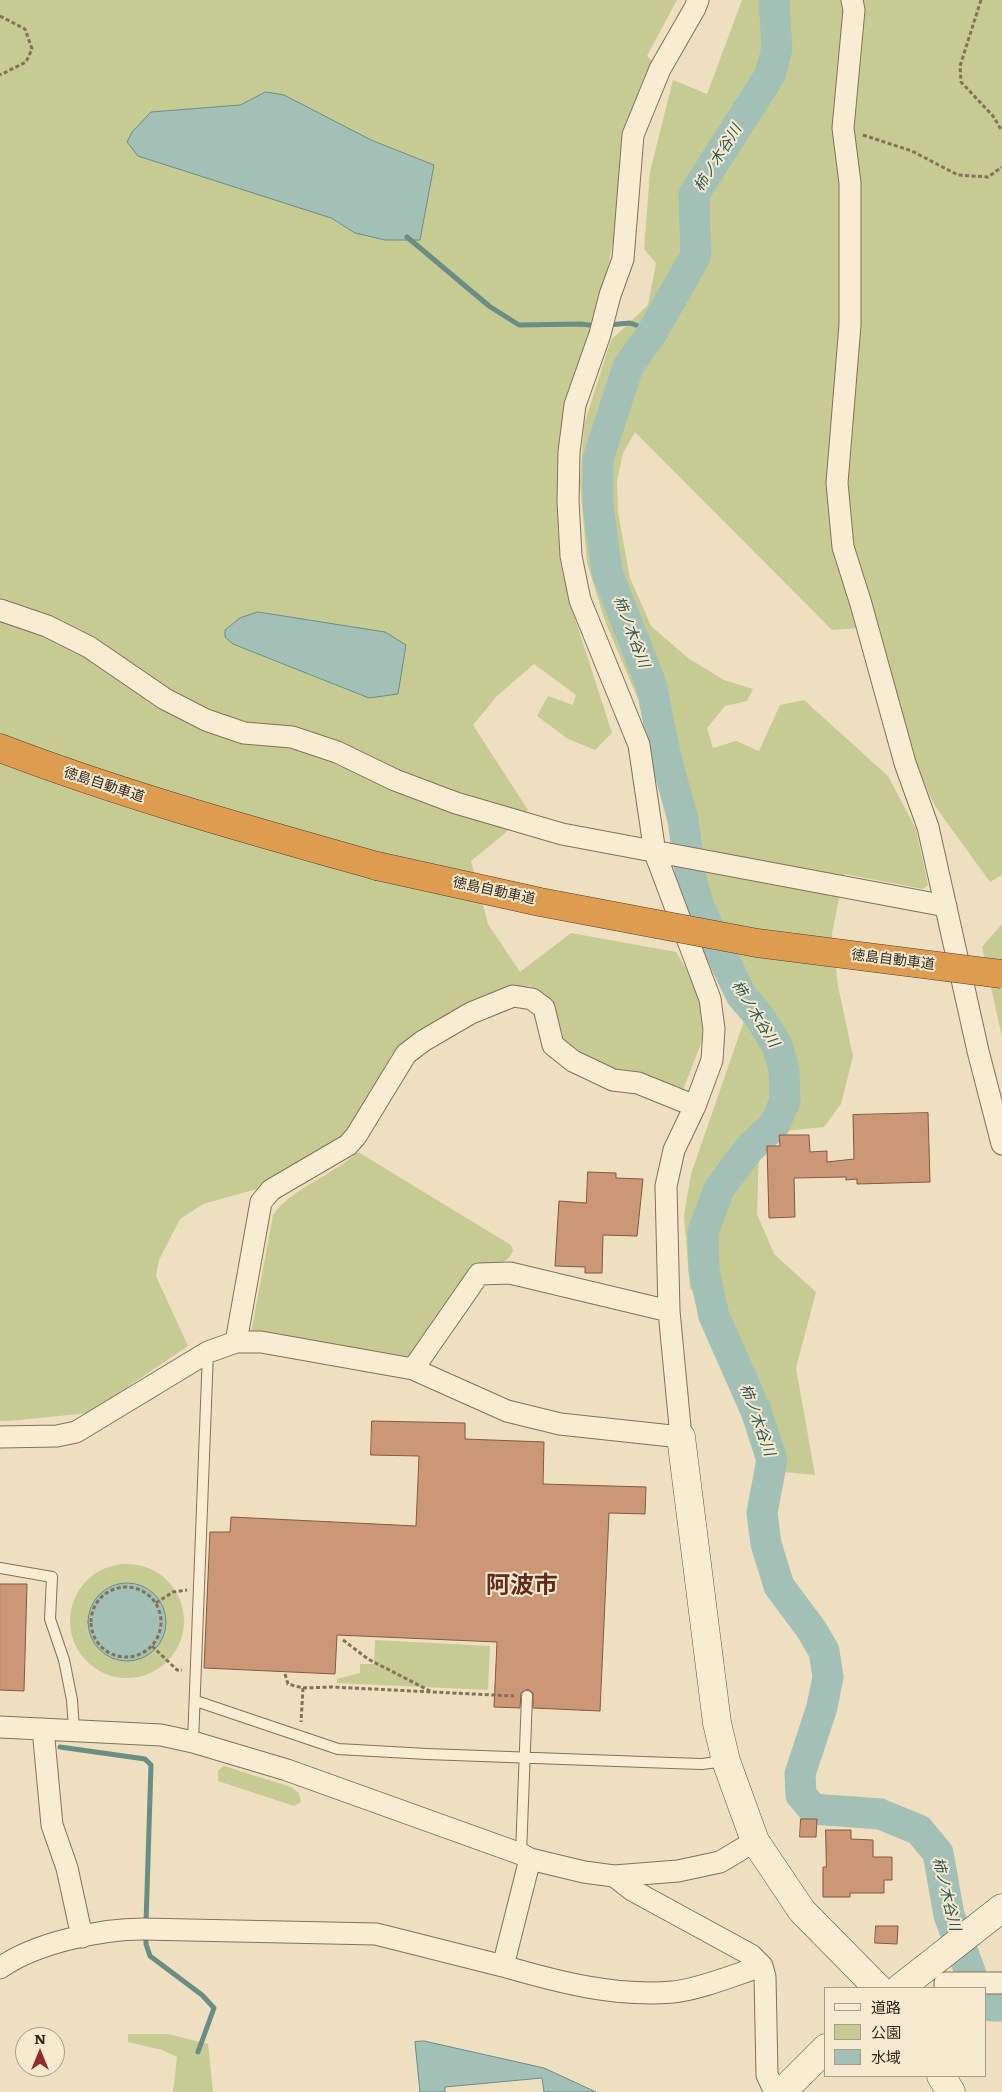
<!DOCTYPE html>
<meta charset="utf-8">
<style>
body{margin:0}
#map{position:relative;width:1002px;height:2092px;overflow:hidden;background:#eddfc0;font-family:Literata,"Noto Sans JP",serif}
canvas{display:block}
.legend{position:absolute;left:824px;top:1987px;width:162px;height:90px;box-sizing:border-box;background:#f5e9d0;border:1px solid #a99c88;margin:0;padding:6px 9px;list-style:none;font-size:15px;color:#36281d}
.legend li{display:flex;align-items:center;gap:10px;height:25px}
.legend b{width:25px;border:1px solid #a99c88}
.north{position:absolute;left:15px;top:2027px;width:50px;height:50px;box-sizing:border-box;background:#f5e9d0;border:1px solid #a99c88;border-radius:50%;rotate:0deg;font-size:14px;font-weight:700;line-height:20px;text-align:center;color:#36281d}
.north::after{content:'';display:block;margin:auto;width:18px;height:22px;background:#95282c;clip-path:polygon(50% 0,100% 100%,50% 72%,0 100%)}
</style>
<div id="map">
<canvas width="1002" height="2092"></canvas>
<ul class="legend">
<li><b style="height:6px;background:#f8ecd3"></b>道路</li>
<li><b style="height:14px;background:#c6cb94"></b>公園</li>
<li><b style="height:14px;background:#a3c0b6"></b>水域</li>
</ul>
<div class="north">N</div>
</div>
<script>
const g = document.querySelector('canvas').getContext('2d');
g.lineJoin = 'round';
function paint(path, color) { g.fillStyle = color; g.fill(path, 'evenodd'); }
function strokePath(path, color, width, dash) { g.strokeStyle = color; g.lineWidth = width; g.lineCap = dash ? 'butt' : 'round'; g.setLineDash(dash || []); g.stroke(path); }
function write(font, color, halo, rows, align = 'center') {
  g.font = font + ' Literata,"Noto Sans JP",serif'; g.lineWidth = 4; g.setLineDash([]); g.textBaseline = 'middle'; g.strokeStyle = halo; g.fillStyle = color; for (const [text, x, y, turn = 0] of rows) {
    g.save(); g.translate(x, y); g.rotate((+turn || 0) * Math.PI / 180); g.textAlign = isNaN(turn) ? turn : align; if (halo) g.strokeText(text, 0, 0); g.fillText(text, 0, 0); g.restore();
  }
}
const green = new Path2D(`
 M0,0H677L647,56L653,62L600,302L564,416L557,497L560,561L569,600L612,733L595,750L568,739L537,716L548,696L573,705L576,695L534,664L496,697L473,725L528,810L504,834L471,861L488,924L520,972L571,933L676,952L694,981L702,1009V1041L683,1090L640,1072L618,1070L582,1058L562,1039L551,1006L530,986L469,1004L426,1027L392,1054L367,1101L344,1134L264,1187L203,1204L180,1219L159,1260L156,1276L188,1346L89,1413L8,1421H0ZM266,92L371,140L433,165L420,240L355,233L151,112L240,105ZM233,644L398,694L369,698Z
 M742,0H1002V875L990,882L935,806L908,748L875,627L832,630L635,432L623,453L617,481L618,513L630,578L651,626L688,658L724,680L753,689L747,701L725,706L707,728L713,748L736,741L759,751L780,705L804,700L888,776L916,829L928,885L923,889L844,874L832,933L838,986L853,1056L841,1104L824,1127L784,1131L770,1137L759,1150L757,1214L774,1254L816,1292L796,1368L815,1475L783,1472L725,1320L690,1289L684,1215L691,1174L754,992L707,905L684,792L641,706L605,621L587,563L580,483L584,425L611,340L648,305L656,263L644,249L650,172L673,80L707,94Z
 M1002,924V1037L982,947Z
 M358,1152L511,1245L513,1251L509,1258L501,1263L414,1356L405,1358L251,1333L273,1215C292,1188 333,1175 358,1152Z
 M70 1621a57 57 0 1 1 114 0a57 57 0 1 1-114 0Z
 M375,1640L490,1646L488,1690L337,1683V1679L360,1673V1664H374Z
 M224,1766L291,1787L299,1793L301,1802L294,1806L218,1781V1771Z
 M128,2034H168L208,2044L213,2092H173L177,2057L162,2050L128,2042Z`);
const water = new Path2D(`
 M266,92L284,95L371,140L434,165L420,240H385L355,233L331,218L138,156L127,142L132,132L151,112L240,105Z
 M258,612L385,632L406,645L398,694L369,698L233,644L225,637V630L240,618Z
 M88 1622a39 39 0 1 1 78 0a39 39 0 1 1-78 0Z
 M424,2041L544,2068L596,2092H544L542,2078L445,2087V2092H420L415,2042Z`);
const stream = new Path2D(`
 M407,237L489,306L519,325L581,324L597,326
 M608,325L630,323L653,331
 M60,1747L145,1759L151,1765L146,1923
 M146,1934V1944L150,1956L202,1995L214,2008L198,2052`);
const river = new Path2D(`
 M774,0L777,48L770,75L694,194L696,255L653,331L628,367L598,459V505L607,572L651,684L666,758L683,820L691,879L699,907L741,995L759,1016L777,1045L784,1070L785,1101L775,1124L749,1149L719,1189L703,1232L704,1270L714,1316L756,1411L772,1460L762,1513L766,1544L779,1586L811,1629L824,1651L828,1677L822,1707L800,1774L801,1795L813,1809L880,1814L919,1830L938,1853L949,1915L976,1988
 M986,2001L992,2006H1002`);
const building = new Path2D(`
 M928,1113L930,1182L857,1184V1179L846,1180V1177L794,1178L795,1217L769,1218L767,1146H780L779,1135H809L810,1152L827,1151V1162L854,1159L853,1115Z
 M588,1172L616,1173V1178L643,1179L637,1236L603,1235L602,1273H585V1267L555,1266L559,1201L586,1203Z
 M372,1421L465,1423V1439L544,1442L543,1484L646,1487L645,1514L609,1513L600,1711L533,1708V1693L528,1689L521,1693L520,1708L494,1707L497,1642L337,1635L335,1674L204,1668L210,1532H230L231,1517L416,1526L419,1456L371,1455Z
 M0,1584H27L24,1691L0,1690Z
 M801,1819H817L816,1837H800Z
 M826,1830H851V1839L873,1840V1857H892V1880H884V1893H850V1897H823V1867H826Z
 M876,1926H898L897,1944L875,1943Z`);
const path = new Path2D(`
 M981,0L960,66L961,82L993,116L1002,131
 M0,16L25,29L32,49L26,62L0,75
 M863,135L912,151L958,175L988,177L1002,167
 M91 1622a35 35 0 1 1 70 0a35 35 0 1 1-70 0Z
 M156,1603L173,1592L187,1590
 M343,1640L368,1659L430,1691
 M152,1646L177,1670H182
 M285,1674L288,1684L303,1688L301,1722
 M303,1688L332,1687L514,1696`);
const lane = new Path2D(`
 M0,1568L52,1577L50,1619L64,1660L72,1700L74,1730
 M196,1701L338,1749L427,1754L671,1763L702,1764L725,1761
 M193,1742L208,1352
 M521,1854L527,1696`);
const street = new Path2D(`
 M852,0L854,10L843,128L850,183V325L837,483L843,547L861,604L905,763L928,827L978,1051L1002,1144
 M0,610L47,626L89,647L165,699L206,720L244,733L292,737L337,752L395,780L456,803L562,834L946,906
 M236,1342L261,1202L271,1190L348,1145L356,1136L406,1054L423,1041L471,1013L513,996L532,999L544,1008L553,1045L573,1061L613,1080L638,1083L695,1106
 M413,1369L479,1274L510,1273L669,1311
 M0,1437L57,1436L76,1432L208,1352L236,1342H261L413,1369L507,1411L560,1424L681,1437L669,1311L666,1186L674,1150L695,1106L712,1060L714,1029L710,999L655,853L639,745L580,600L571,556L568,501L569,452L575,405L600,334L610,295L623,259L633,135L660,69L695,8L698,0
 M0,1727L161,1735L193,1742L287,1770L521,1854L530,1859L584,1872L614,1876L678,1871L720,1862L755,1841
 M43,1729L52,1825L67,1868L82,1937
 M614,1876L632,1890L751,1955L762,1966L765,1977L767,2075L775,2092
 M503,1966C558,1982 615,1997 673,1992C698,1990 737,1974 762,1966
 M0,1968C35,1943 101,1929 143,1929L376,1934L503,1966L530,1859
 M945,1988V1983H1002`);
const secondary = new Path2D(`
 M681,1437L717,1723L726,1761L755,1841L802,1911L878,1988
 M900,1988L1002,1908
 M941,2076L951,2092
 M782,2092L826,2048`);
const highway = new Path2D(`
 M0,748C123,795 250,830 377,866`);
const highwayBridge = new Path2D(`
 M377,866L540,902L757,943L1002,974`);
const streetNames = [
 ["徳島自動車道",104,785,18],
 ["徳島自動車道",494,891,12],
 ["徳島自動車道",893,960,7]
];
const waterNames = [
 ["柿ノ木谷川",718,158,-58],
 ["柿ノ木谷川",631,632,69],
 ["柿ノ木谷川",755,1014,58],
 ["柿ノ木谷川",757,1420,70],
 ["柿ノ木谷川",946,1894,76]
];
const townNames = [
 ["阿波市",522,1586]
];
paint(green, '#c6cb94');
paint(water, '#a3c0b6');
strokePath(water, '#6a8d84', 1);
strokePath(stream, '#6a8d84', 5);
strokePath(river, '#a3c0b6', 31);
paint(building, '#cc9776');
strokePath(building, '#85593e', 1);
strokePath(lane, '#867058', 12);
strokePath(street, '#867058', 23);
strokePath(secondary, '#68513c', 29);
strokePath(highway, '#543e2d', 29);
strokePath(path, '#867058', 3, [4, 2.5]);
strokePath(lane, '#f8ecd3', 10);
strokePath(street, '#f8ecd3', 21);
strokePath(secondary, '#f8ecd3', 28);
strokePath(highway, '#dd9c50', 28);
strokePath(highwayBridge, '#543e2d', 29, []);
strokePath(highwayBridge, '#dd9c50', 28);
write('14px', '#36281d', '#f5e9d0', streetNames);
write('italic 15px', '#2c5652', '#f5e9d0', waterNames);
write('bold 24px', '#62291c', '#f5e9d0', townNames);
</script>
